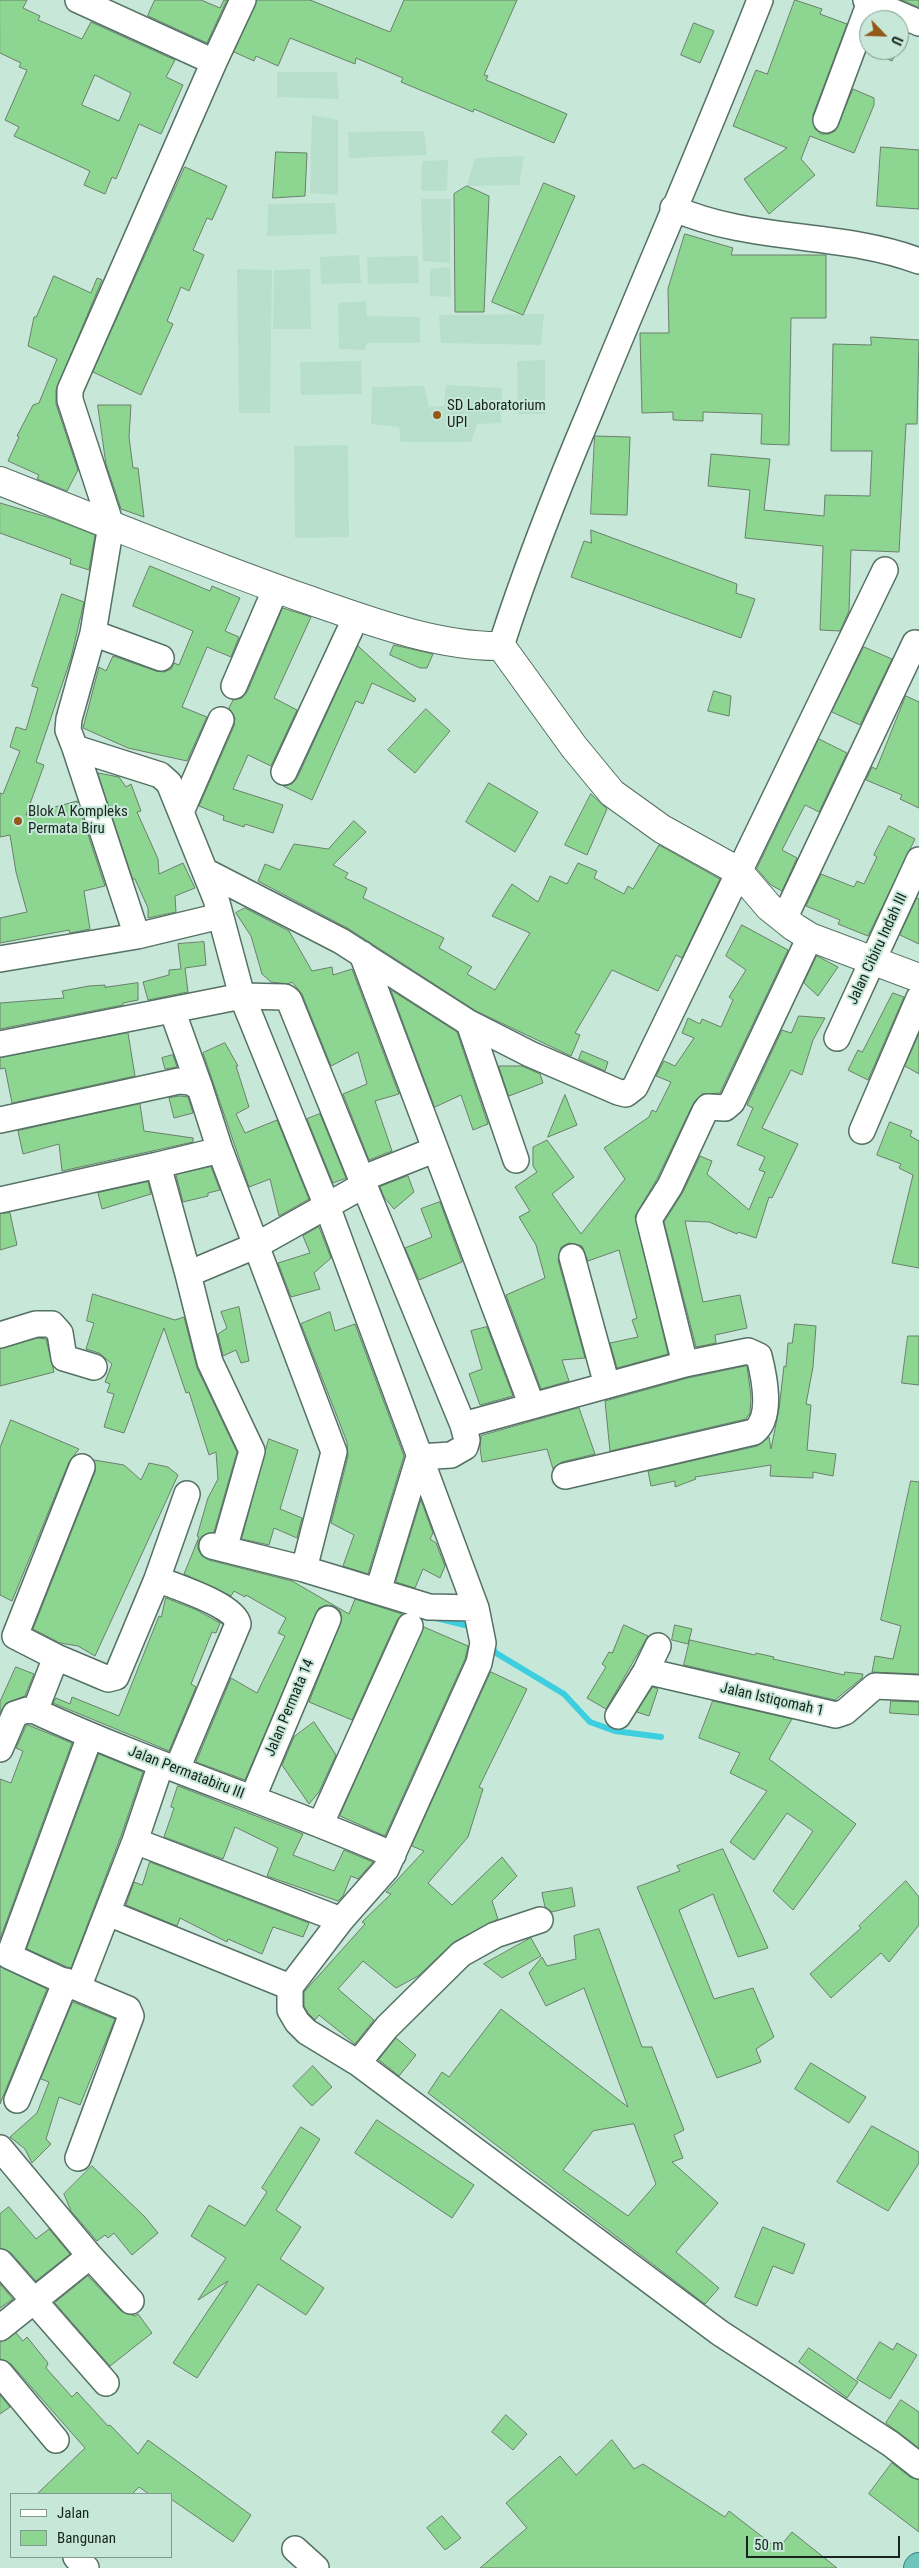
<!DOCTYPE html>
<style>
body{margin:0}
#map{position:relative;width:919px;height:2568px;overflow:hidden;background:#c7e8d9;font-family:"Roboto Condensed",sans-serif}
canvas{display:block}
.legend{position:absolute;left:10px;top:2493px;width:162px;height:65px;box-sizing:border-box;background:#c7e8d9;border:1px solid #819a8f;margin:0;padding:6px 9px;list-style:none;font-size:15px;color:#18241f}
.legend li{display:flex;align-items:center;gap:10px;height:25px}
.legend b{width:25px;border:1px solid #819a8f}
.north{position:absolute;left:859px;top:10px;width:50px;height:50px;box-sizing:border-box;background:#c7e8d9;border:1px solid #819a8f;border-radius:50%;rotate:114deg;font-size:14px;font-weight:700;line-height:20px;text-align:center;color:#18241f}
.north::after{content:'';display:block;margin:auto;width:18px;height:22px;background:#935916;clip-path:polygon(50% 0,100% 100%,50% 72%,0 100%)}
.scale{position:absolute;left:746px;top:2536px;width:154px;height:22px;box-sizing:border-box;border:2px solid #18241f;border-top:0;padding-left:6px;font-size:15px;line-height:18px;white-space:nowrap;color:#18241f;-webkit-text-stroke:4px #c7e8d9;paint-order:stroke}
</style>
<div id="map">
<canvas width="919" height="2568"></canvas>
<ul class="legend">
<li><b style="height:6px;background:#fff"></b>Jalan</li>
<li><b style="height:14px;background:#8dd691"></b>Bangunan</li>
</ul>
<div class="north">U</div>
<div class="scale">50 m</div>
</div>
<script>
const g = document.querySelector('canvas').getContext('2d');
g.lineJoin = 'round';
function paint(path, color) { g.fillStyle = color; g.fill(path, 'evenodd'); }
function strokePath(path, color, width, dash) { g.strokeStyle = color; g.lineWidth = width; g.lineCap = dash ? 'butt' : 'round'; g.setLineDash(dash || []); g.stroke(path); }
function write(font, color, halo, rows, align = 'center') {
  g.font = font + ' "Roboto Condensed",sans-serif'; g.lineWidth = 4; g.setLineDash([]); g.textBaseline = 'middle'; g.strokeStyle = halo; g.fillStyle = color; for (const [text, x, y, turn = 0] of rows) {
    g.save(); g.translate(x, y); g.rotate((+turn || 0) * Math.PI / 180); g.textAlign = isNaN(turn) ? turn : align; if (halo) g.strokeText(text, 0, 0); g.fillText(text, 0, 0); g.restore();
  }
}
const built = new Path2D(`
 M277,72H337L339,99L277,97Z
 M312,115L338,120V195L310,193Z
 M424,131L427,155L349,158L348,132Z
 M524,156L519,185L467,186L475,158Z
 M448,160L447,191H421L422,161Z
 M421,199H451L450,263L423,261Z
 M335,203L337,234L267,236L268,204Z
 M359,255L361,283L321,284L320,257Z
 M418,256L419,283L368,284L367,257Z
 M450,267L451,297L430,296V269Z
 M237,269L272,270L270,413H239Z
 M310,269L311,329H273L274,270Z
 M366,301L367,316L420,317V343H367L365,350L339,349L338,303Z
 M544,314L541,345L441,343L439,315Z
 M545,360V414H518L517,361Z
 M361,361L362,394L301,395L300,362Z
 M446,385L502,388L501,423L477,424L471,442H401L399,427L371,424L372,387L424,386L429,407L444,406Z
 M348,445L349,537L295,538L294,446Z`);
const stream = new Path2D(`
 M436,1618L473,1627
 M491,1645L496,1653L564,1694L590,1722L615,1731L661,1737`);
const building = new Path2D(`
 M0,0H27L23,8L40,16L38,20L82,39L91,22L175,60L166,77L183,85L161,134L139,124L116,179L112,177L105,194L84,185L90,171L14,136L19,127L5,120L27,70L19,67L21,63L0,53ZM95,75L131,93L119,121L82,105Z
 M155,0H201L220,8L224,0H227L207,43L148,16Z
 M257,0H310L390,32L404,0H517L484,75L488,76L486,80L567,114L554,143L474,109L473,112L401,82L403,78L356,58L355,64L290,38L278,66L256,56L254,61L234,52Z
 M795,0L822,9L820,14L847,24L813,115L815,129L821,134H829L835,131L853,89L874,98V105L854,153L810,136L801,159L815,175L769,214L744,179L787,148L733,126L756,70L767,74Z
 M902,0H919V7Z
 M694,23L714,31L700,63L681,55Z
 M869,46V50H897L892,61L867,50Z
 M881,147L919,150V209L877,206Z
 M276,152L307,153L305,196L273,198Z
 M185,167L227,186L212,220L207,218L193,250L204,255L189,291L181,287L167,321L173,324L141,395L93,372Z
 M544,183L575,196L523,315L492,302Z
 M467,186L489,196L484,312H455L454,194Z
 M685,234L733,248L731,255H826V318H791L789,445L761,444L762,414L703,412V421L673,420V412L642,413L640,333H669L668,289Z
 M54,276L91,293L97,278L102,280L56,390V404L78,470L67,491L37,479L39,475L8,461L19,437L17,436L33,405L39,403L57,359L28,346L34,317H36Z
 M871,337L919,340L917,424H906L899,552L851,550L849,611L840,631L820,630L823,546L745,538L750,490L708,486L711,454L770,459L764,510L824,516L825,495L870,496L872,451H831L833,344L871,345Z
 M98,405H131L129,437L133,468H138L144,517L121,509L106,464Z
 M595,436L630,437L627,515L591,514Z
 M0,503L54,519L95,535L89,570L70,564L71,559L0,533Z
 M591,530L737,584L736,593L755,599L741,638L571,577L584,541L591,543Z
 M150,566L210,591L212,586L240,598L225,631L239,637L231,657L207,647L182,707L207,717L187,761L128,748L83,728L99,667L106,671L113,656L156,671L164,672L171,669L174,663L179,665L193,631L133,606Z
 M62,594L84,602L71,658L36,762L44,765L26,815L77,801L105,886L84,891L90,929L70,933L69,930L0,943V918L27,912L16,872L10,835L0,837V793L3,794L20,751L10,747L16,727L26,730L38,688L32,686Z
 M283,608L311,617L274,698L297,710L271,766L248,755L233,789L283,805L273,833L245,824L244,827L223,820L224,816L199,806L234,726L235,718L229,708L233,700L242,698L247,692Z
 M394,645L433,654L427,668H420L390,655Z
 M358,646L416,699L414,702L372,683L363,704L356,701L312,800L283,786L292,784L297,778Z
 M864,647L892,659L860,725L832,712Z
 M714,691L731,696L729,716L708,711Z
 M906,696L919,702V808L900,799L902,795L866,780L872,767L876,769Z
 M426,709L450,731L415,773L388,750Z
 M819,739L847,753L819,812L805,805L782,850L797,858L782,891L771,885L757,869Z
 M98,773L119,777L126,787L131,784L141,811L137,812L158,859L159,874L183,863L195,888L175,896L176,912L148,918V908L135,879H133Z
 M489,783L538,812L515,852L466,822Z
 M591,794L607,809L587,855L565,845Z
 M354,821L366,832L333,865L348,873L345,878L367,888L363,898L444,938L439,948L472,967L467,974L495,990L530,933L492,916L512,884L538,902L550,876L567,884L578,863L597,871L594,878L624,894L628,886L633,889L659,845L720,879L682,958L676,955L658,991L612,970L575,1033L580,1035L571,1056L476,1011L349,929L258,881L265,864L280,870L294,844L328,849Z
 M889,826L915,839L868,936L838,924L840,920L806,906L821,874L854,887L857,881L864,884L877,857L874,855Z
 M917,898L919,899V944L900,935Z
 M245,908L289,931L312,971L332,967L333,975L352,969L399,1094L375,1101L392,1151L369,1160L343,1094L367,1084L358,1052L331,1066L302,994L292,982L288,984L271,982L262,974L251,936L236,913Z
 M742,925L788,950L720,1093L702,1094L694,1102L657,1179L635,1216L668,1354L617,1368L610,1343L638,1337L632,1320L637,1318L619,1250L588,1261L582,1246L569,1243L561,1247L558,1260L585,1358L562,1360L569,1381L541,1389L506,1295L545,1278L536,1245L519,1217L530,1211L515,1187L537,1172L533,1166V1147L547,1140L574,1177L552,1194L581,1234L625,1179L604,1148L649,1117L652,1110L656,1112L671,1082L656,1076L664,1061L675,1066L694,1038L682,1033L688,1018L700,1024L702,1019L721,1027L733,1000L729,997L746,970L726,956Z
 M204,942L206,965L185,968L188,992L148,1000L143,982L169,975V970L181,969L178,944Z
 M817,956L838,967L818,996L804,983Z
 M138,983V1000L123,1003V1005L0,1029V1003L64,998L62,991L89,986L105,985V987Z
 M391,990L457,1032L488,1124L473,1130L461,1095L435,1107Z
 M893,993L904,997L868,1080L848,1070L858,1050L862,1052Z
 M799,1016L825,1018L813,1040L802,1075L791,1070L762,1128L798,1144L772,1198L769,1197L756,1238L738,1232L737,1234L709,1222L685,1221L703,1302L740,1295L747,1328L715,1335L716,1343L696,1347L664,1222L683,1192L700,1156L712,1161L707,1174L749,1210L765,1172L759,1170L765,1157L737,1145L753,1108L747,1105L782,1030L791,1033Z
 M128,1033L135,1076L12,1103L5,1068L0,1069V1058Z
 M919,1034V1074L905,1066Z
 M225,1043L238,1066H236L249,1107L236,1114L245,1133L277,1120L309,1199L279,1216L270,1179L249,1187L203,1053Z
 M582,1051L608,1062L605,1071L579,1059Z
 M173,1055L177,1067L165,1069L162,1058Z
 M499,1066H522L540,1074L543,1083L509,1096Z
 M565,1095L577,1125L548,1137Z
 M180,1096L188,1097L193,1113L174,1118L169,1098Z
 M140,1104L144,1131L193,1138V1142L62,1171L59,1144L23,1154L18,1131Z
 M320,1114L346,1178L333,1183L307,1119Z
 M890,1122L912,1131L910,1136L919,1141V1268L892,1263L913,1175L899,1168L901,1164L877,1155Z
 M211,1167L220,1190L208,1193V1196L183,1202L176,1175Z
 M408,1176L414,1192L394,1209L384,1197L380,1187Z
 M148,1182L151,1194L102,1209L98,1193Z
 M440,1202L462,1262L419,1280L405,1248L432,1237L421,1209Z
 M10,1213L17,1245L0,1250V1214Z
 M319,1227L331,1258L314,1273L320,1289L291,1297L278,1263L310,1253L303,1236Z
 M93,1294L175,1320L184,1317L197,1368L237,1452L214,1532L202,1536L198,1542V1549L202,1556L209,1560L292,1581L349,1614L355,1599L402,1614L397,1620L352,1720L309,1702L342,1618L340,1611L333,1606L326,1605L319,1608L245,1780L196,1762L231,1678L257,1693L285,1636L278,1633L286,1618L246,1595L245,1597L234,1591L231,1596L184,1574L199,1537L197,1536L208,1498L218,1479L216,1452L209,1455L189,1392L186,1393L164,1328L124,1433L104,1427L114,1394L107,1392L110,1384L105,1382L112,1364L99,1353L86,1349L94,1323L87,1321Z
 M239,1307L249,1361L241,1363L236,1350L223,1356L218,1334L227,1328L221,1312Z
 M330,1312L335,1331L355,1324L404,1456L368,1574L343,1566L354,1535L331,1523L348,1456L347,1442L301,1324Z
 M795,1324L816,1326L813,1367L806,1404L811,1405L807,1450L836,1454L833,1476L813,1472V1478L770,1476L771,1465L695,1477L696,1479L675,1487V1481L651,1486L648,1471L757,1446L769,1437L771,1449L779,1409L784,1366L786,1367L788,1343H792Z
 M487,1327L513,1396L480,1405L469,1374L482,1369L471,1331Z
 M908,1336H919V1385L902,1383Z
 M38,1338L46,1339L54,1372L0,1386V1349Z
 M747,1366L751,1396L750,1413L746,1419L610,1451L605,1401L688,1378Z
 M579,1408L595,1454L562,1462L553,1469L547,1449L482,1462L480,1448L481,1436Z
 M11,1420L79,1449L69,1462L12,1601L0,1595V1448Z
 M269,1439L298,1450L280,1509L302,1518L297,1538L274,1528L269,1545L242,1539Z
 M94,1460L124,1465L141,1480L149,1463L168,1467L178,1475L95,1656L78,1646L60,1643L33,1629L95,1472Z
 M911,1481L919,1482V1674L872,1672L875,1656L893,1659L901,1626L881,1620Z
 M421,1500L433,1533L430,1539L436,1543L445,1566L440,1578L423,1569L415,1588L396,1582Z
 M166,1598L197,1610L220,1623L216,1633L212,1632L191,1684L196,1687L169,1751L53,1703L56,1698L70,1704L72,1697L119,1716L159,1616L161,1617Z
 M624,1625L648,1636L606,1709L587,1698L606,1667L602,1664L609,1652L612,1653Z
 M675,1625L692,1629L688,1644L672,1640Z
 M424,1627L468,1646L465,1659L385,1836L340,1816Z
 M690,1640L755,1655L756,1653L774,1657L773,1659L844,1675L845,1672L863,1674L862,1678L835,1700L684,1665Z
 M16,1667L34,1674L25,1696L6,1703L0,1713V1702Z
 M491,1672L527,1689L479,1787L483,1789L468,1837L428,1883L452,1905L502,1857L517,1876L492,1901L498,1919L454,1942L418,1976L396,1988L363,1961L338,1989L374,2020L355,2044L319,2015L315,2020L308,2013L304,2006V1992L365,1924L362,1922L391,1894L386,1892L424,1851L412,1846Z
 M653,1687L658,1689L649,1716L637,1712Z
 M713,1701L792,1719L769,1759L856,1824L793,1910L773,1891L813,1831L787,1813L754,1860L730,1842L767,1791L730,1773L740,1753L699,1738Z
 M891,1701L919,1702V1715L890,1713Z
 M314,1722L336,1755L319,1792L309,1804L282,1765L294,1737Z
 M28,1725L72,1743L0,1939V1779L11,1783L23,1751L16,1748L26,1726Z
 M99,1754L143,1772L121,1836L71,1968L67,1967L27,1949Z
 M178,1786L303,1834L293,1855L334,1871L344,1850L373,1862L358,1879L351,1876L343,1896L338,1901L267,1876L278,1848L235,1827L223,1859L164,1837L174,1808L171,1807Z
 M723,1849L768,1948L738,1957L713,1894L679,1910L714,1999L753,1988L774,2037L756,2049L761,2062L717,2078L637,1887L680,1871L677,1866Z
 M150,1862L309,1923L303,1937L273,1927L262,1954L228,1939L227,1942L180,1918L177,1926L126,1905L134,1882L142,1885Z
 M906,1881L919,1897V1925L889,1962L881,1953L831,1998L810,1974L861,1928L859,1926Z
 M572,1888L575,1906L552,1912L545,1907L542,1893Z
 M599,1929L642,2047H652L684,2130L674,2135L683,2158L672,2162L718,2203L676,2252L719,2288L705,2304L428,2093L442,2072L449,2077L501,2009L628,2107L584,1988L546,2006L529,1973L542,1957L547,1966L576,1959L574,1936ZM634,2124L656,2184L628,2216L563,2170L593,2131Z
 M531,1938L541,1956L502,1978L484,1964Z
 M1,1967L47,1989L0,2104V1969Z
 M73,2002L115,2019L80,2105L59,2097L46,2139L51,2144L32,2163L25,2149L10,2137L37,2113L49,2082L41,2079Z
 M396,2038L416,2055L399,2076L379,2060Z
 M811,2063L866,2097L849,2123L795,2089Z
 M313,2066L332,2087L312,2106L293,2086Z
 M377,2120L474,2185L452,2218L355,2153Z
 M872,2126L919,2152V2163L888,2211L837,2182Z
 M301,2127L320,2139L276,2210L301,2227L280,2259L324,2288L306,2315L258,2284L197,2378L173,2363L228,2281L198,2300L226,2258L191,2236L209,2205L245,2226L267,2192L262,2188Z
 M92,2166L145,2217L158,2233L132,2255L114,2233L108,2238L105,2235L97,2241L71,2211L64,2194Z
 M9,2207L36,2239L49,2229L70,2254L36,2281L11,2253L0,2248V2214Z
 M763,2227L805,2244L793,2274L773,2266L757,2306L735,2297Z
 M88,2276L121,2311L135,2316L138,2314L152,2333L110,2366L55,2303Z
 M0,2284L13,2299L0,2308Z
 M16,2333L23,2341L27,2337L48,2363L46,2368L72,2397L77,2392L108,2426L110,2425L138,2454L148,2440L251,2515L233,2542L171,2499V2494H149L139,2487L132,2494H37L85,2448L11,2364L0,2359V2342Z
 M880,2342L893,2350L897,2343L917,2355L890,2399L857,2379Z
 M809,2348L858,2382L847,2398L799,2362Z
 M0,2395L10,2407L0,2414Z
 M901,2400L919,2412V2448L886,2423Z
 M506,2415L527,2434L513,2450L492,2432Z
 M612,2440L634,2469L643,2464L725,2517L729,2511L778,2549L792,2532L837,2568H480L527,2528L506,2503L560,2456L576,2475Z
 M892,2463L910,2477L919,2480V2532L869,2494Z
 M442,2516L461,2538L445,2550L427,2528Z`);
const minor = new Path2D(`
 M78,0L214,62L243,0
 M866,0L919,23
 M214,62L70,390V400L111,525L93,633L69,719L68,730L75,748L160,775L169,783L216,899L242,996L285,997L289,1000L364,1185
 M826,120L870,2
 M673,208C752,243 839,231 919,261
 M93,633L161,658
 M501,646C527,565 558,487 591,409C647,272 706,138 760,0
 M234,686L276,588
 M75,748L137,936
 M284,772L356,617
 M181,812L221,720
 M205,871L341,941L469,1023L530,1054L618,1092L626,1094L635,1087L885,570
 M784,919L915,643
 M362,954L532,1406
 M0,959L137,936L220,916
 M172,1010L200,1088
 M469,1023L516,1160
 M837,1038L919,860
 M0,1044L242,996L327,1206L476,1608L483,1643L479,1663L386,1869L341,1920L290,1987L108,1913
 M0,1120L179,1081L191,1082L200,1088L220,1150L334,1452L304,1569
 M862,1131L919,998
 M158,1165L220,1150
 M361,1179L434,1150
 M0,1200L158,1165L188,1274
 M572,1257L607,1385
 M0,1335L36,1324H52L60,1333L64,1358L94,1367
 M685,1364L649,1219L670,1186L705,1111L708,1107L725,1108L732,1102L810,937
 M212,1546L304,1569L429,1607L476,1608
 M224,1549L252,1451L210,1362L188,1274L257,1245L364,1185L463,1425L685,1364L748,1351L759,1356C764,1376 773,1417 754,1432L565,1476
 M378,1591L419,1457L451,1455L465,1447L467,1440L463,1425
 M56,1657L101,1676L108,1679L116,1677L157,1579
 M646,1671L836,1715L845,1712L875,1686L919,1688
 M35,1711L56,1657L15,1636L82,1467
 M618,1716L646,1671L658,1646
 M0,1749L15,1714L27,1710L35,1711C152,1765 275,1803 393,1855
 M177,1769L238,1624C235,1605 174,1586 157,1579L187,1494
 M253,1797L328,1619
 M321,1823L410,1626
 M135,1841L161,1764
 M290,1987V2010L297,2022L307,2032L358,2063L720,2333L891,2444L919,2466
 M78,1988L9,1956L90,1736
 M358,2063L387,2027L461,1954L495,1935L540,1920
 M17,2100L66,1981
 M0,2148L90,2256L0,2328
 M78,2158L131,2016L128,2009L78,1988L135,1841L341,1920
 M90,2256L131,2301
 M0,2262L106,2383
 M0,2373L56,2440
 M295,2549L316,2568
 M76,2557L86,2568`);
const tertiary = new Path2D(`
 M0,481C101,521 201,562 303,598C364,619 436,647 501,646L574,747L612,793L662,829L738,871L769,907L794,927L810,937L919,978`);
const trunk = new Path2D(`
 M918,2568L919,2567`);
const markers = [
 [437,415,5,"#935916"],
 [18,821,5,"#935916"]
];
const poiNames = [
 ["SD Laboratorium",447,406],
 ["UPI",447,423],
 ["Blok A Kompleks",28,812],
 ["Permata Biru",28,829]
];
const streetNames = [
 ["Jalan Cibiru Indah III",878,949,-65],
 ["Jalan Istiqomah 1",772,1700,13],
 ["Jalan Permata 14",290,1708,-67],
 ["Jalan Permatabiru III",186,1773,21]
];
paint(built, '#b7dfcc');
strokePath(stream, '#3dcedf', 6);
paint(building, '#8dd691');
strokePath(building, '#6a7f6a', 1);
strokePath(minor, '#547164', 28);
strokePath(tertiary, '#547164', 30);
strokePath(trunk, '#3a8279', 30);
strokePath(minor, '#fff', 25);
strokePath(tertiary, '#fff', 28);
strokePath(trunk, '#70c4bb', 28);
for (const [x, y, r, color] of markers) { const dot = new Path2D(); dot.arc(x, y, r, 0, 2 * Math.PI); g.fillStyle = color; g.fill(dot); strokePath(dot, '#c7e8d9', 2); }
write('15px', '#18241f', '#c7e8d9', poiNames, 'left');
write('15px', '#18241f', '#c7e8d9', streetNames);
</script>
